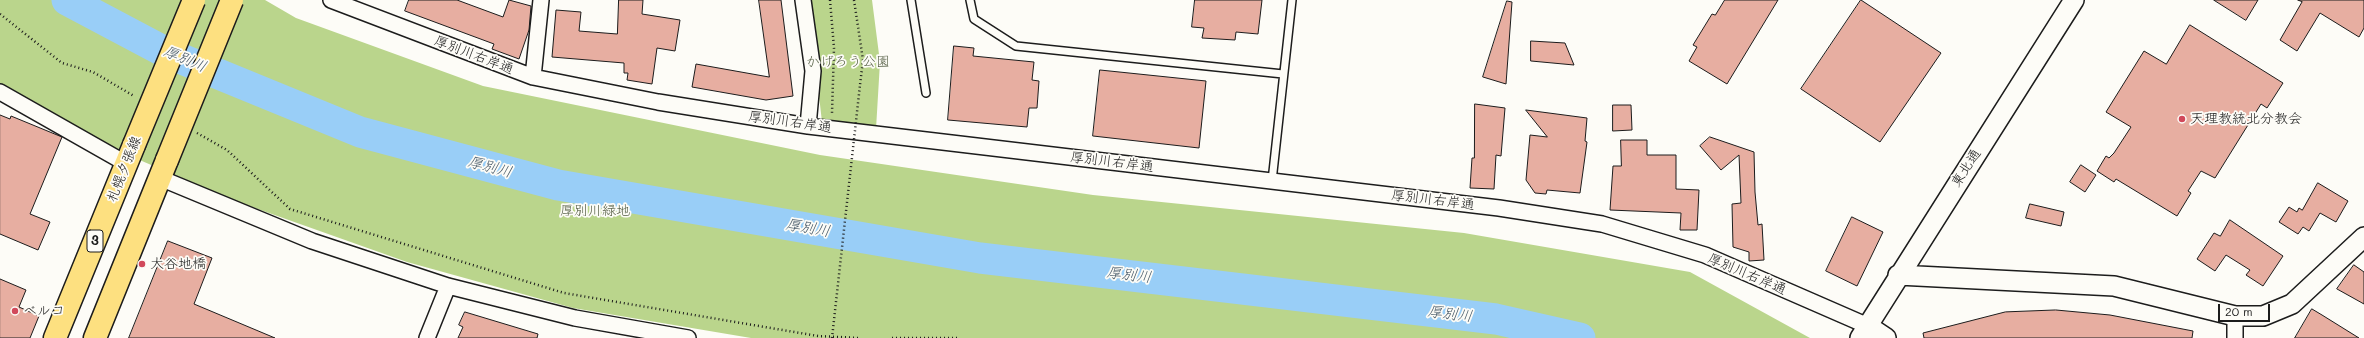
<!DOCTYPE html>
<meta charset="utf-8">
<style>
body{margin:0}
#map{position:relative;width:2364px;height:338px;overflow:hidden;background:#fdfcf7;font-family:Mali,sans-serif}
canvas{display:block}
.scale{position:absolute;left:2218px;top:304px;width:52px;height:18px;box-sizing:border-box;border:2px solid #1c1c1c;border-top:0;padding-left:5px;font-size:12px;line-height:14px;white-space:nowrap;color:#1c1c1c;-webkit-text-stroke:3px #fdfcf7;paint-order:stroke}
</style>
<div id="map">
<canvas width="2364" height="338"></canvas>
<div class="scale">20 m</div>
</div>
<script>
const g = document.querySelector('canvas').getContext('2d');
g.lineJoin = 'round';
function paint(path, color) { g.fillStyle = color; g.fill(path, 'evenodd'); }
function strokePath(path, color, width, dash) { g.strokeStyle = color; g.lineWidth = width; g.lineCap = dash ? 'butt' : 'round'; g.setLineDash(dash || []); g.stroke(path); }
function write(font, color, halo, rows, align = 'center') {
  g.font = font + ' Mali,"Klee One",sans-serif'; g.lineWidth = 3.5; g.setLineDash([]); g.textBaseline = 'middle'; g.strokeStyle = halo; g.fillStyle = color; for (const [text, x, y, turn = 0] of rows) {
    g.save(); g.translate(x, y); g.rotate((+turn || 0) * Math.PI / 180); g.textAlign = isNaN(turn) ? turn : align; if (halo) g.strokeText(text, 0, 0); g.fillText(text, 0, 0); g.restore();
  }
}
const green = new Path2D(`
 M0,0H265L296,18L483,86L820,155L1093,195L1464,233L1690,272L1810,338H751L573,308L407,262L238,202L88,138L0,85Z
 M808,0H872L880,62L876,129L822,122Z`);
const river = new Path2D(`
 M67,0L167,53L360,132L558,185L980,258L1496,319L1580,338`);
const building = new Path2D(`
 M409,0H457L503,17L509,0L531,6L529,30L519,59L492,49L494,44L405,11Z
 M619,0H643L642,14L680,20L675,51L657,48L652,84L627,80L628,73H624V63L552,57L556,10L581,12L579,31L617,34Z
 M759,0H781L793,96L766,100L692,87L696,64L769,77Z
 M1195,0H1262L1258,34L1236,32L1235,40L1202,38L1204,28L1192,27Z
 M1725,0H1778L1727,84L1689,61L1697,47L1693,45L1712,14L1715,15Z
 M1861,0L1941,53L1880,142L1801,89Z
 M2214,0H2258L2246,20Z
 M2298,0H2364V28L2359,37L2320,13L2297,51L2280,40L2302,2Z
 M1507,1L1512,2L1506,84L1483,77Z
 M2190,25L2283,83L2267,108L2261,104L2215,178L2201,171L2188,191L2191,193L2177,216L2116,179L2114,182L2097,171L2106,156L2109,158L2114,153L2131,127L2106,112L2144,51L2166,64Z
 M1531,41L1565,43L1574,65L1531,61Z
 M954,46L974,48L973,56L1034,62L1032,80L1039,81L1037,108H1029L1027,127L948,120Z
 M1100,70L1206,81L1199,148L1093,136Z
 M1475,104L1505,108L1501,156L1496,155L1494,189L1470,188L1472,158H1474Z
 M1613,105H1631L1632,130L1613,131Z
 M1526,110L1587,118L1585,141L1587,142L1580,193L1547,190L1546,194L1535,193L1526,180L1530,135L1547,137Z
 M0,115L10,119L11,116L62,137L30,214L50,222L38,250L0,234Z
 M1710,137L1754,152L1755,192L1758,225L1762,224L1764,260L1749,261V252L1733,247L1732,204L1741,203L1739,155L1721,170L1700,146Z
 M1621,140H1647V155H1676V189L1699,190L1697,230H1680L1681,213L1610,210L1613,166H1621Z
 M2081,165L2096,175L2085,192L2070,182Z
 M2318,183L2348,201L2336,222L2320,213L2309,231L2303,227L2298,234L2279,222L2289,207L2297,212L2299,208L2302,210Z
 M2030,204L2064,212L2061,226L2026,218Z
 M1852,217L1883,232L1857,286L1826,271Z
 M2230,220L2283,256L2263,286L2246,275L2250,270L2226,255L2215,271L2197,259L2214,233L2220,236Z
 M168,241L212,258L194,304L275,338H129Z
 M2354,265L2364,272V304L2337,289Z
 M0,279L26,290L19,307L39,316L30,338H0Z
 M2312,309L2322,315L2359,338H2295Z
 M2056,310L2110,315L2193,331L2192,338H1924L1923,333L2005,312Z
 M465,312L538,334L537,338H458L463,327L459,325Z`);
const path = new Path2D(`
 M830,0L834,48L832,113
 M854,0L863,60L860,85
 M0,14L62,63L93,72L134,96
 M197,133L227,150L290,209L564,293L818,336L859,338
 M892,338H957`);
const service = new Path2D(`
 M911,0L926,93
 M970,0L974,19L1016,46L1283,74
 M1272,181L1292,0`);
const minor = new Path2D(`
 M331,0L533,77L658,102L808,126L1499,208L1602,224L1705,255L1868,326
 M803,0L813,71L808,126
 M533,77L541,0
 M0,92L127,164
 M160,178L312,241L448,286L575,318L688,338
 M427,338L448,286
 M2235,338V316`);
const tertiary = new Path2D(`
 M1898,275L2114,286L2235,316H2263L2292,304L2364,237
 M1868,326L1886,338
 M1860,338L2074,0`);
const primary = new Path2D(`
 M55,338L134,145
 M95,338L167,160`);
const pathBridge = new Path2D(`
 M832,338L860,85`);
const primaryBridge = new Path2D(`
 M134,145L194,0
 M167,160L232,0`);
const markers = [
 [2182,119,4,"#d1495b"],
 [142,264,4,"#d1495b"],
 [15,311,4,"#d1495b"]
];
const shields = [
 [95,241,16]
];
const shieldNames = [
 ["3",95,241]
];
const streetNames = [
 ["厚別川右岸通",474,55,21],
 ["厚別川右岸通",790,122,8],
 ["厚別川右岸通",1112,162,7],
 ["東北通",1966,168,-57],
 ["札幌夕張線",124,169,-68],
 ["厚別川右岸通",1433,200,7],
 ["厚別川右岸通",1747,274,23]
];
const parkNames = [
 ["かげろう公園",848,62],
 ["厚別川緑地",595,211]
];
const poiNames = [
 ["天理教統北分教会",2190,119],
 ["大谷地橋",150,264],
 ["ベルコ",23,311]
];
const waterNames = [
 ["厚別川",185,59,23],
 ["厚別川",490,167,15],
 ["厚別川",808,228,10],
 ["厚別川",1129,275,7],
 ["厚別川",1450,314,7]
];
paint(green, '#bad58c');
strokePath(river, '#99cef7', 31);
paint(building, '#e7aea1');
strokePath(building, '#1c1c1c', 1);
strokePath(service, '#1c1c1c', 10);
strokePath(minor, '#1c1c1c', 18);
strokePath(tertiary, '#1c1c1c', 22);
strokePath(primary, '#1c1c1c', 25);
strokePath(path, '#1c1c1c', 2.5, [1, 3]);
strokePath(service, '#fdfcf7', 7);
strokePath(minor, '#fdfcf7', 15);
strokePath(tertiary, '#fdfcf7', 19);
strokePath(primary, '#fde080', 22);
strokePath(primaryBridge, '#1c1c1c', 25, []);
strokePath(pathBridge, '#1c1c1c', 2.5, [1, 3]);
strokePath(primaryBridge, '#fde080', 22);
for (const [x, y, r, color] of markers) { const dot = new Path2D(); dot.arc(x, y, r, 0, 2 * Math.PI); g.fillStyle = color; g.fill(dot); strokePath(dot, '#fdfcf7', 1.5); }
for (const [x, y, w] of shields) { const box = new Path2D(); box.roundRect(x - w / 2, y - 11, w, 22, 3); g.fillStyle = '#fdfcf7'; g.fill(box); strokePath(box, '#1c1c1c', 1); }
write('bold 13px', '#1c1c1c', null, shieldNames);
write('14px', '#1c1c1c', '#fdfcf7', streetNames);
write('14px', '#535d43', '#fdfcf7', parkNames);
write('14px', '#1c1c1c', '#fdfcf7', poiNames, 'left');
write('italic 15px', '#485a69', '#fdfcf7', waterNames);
</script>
